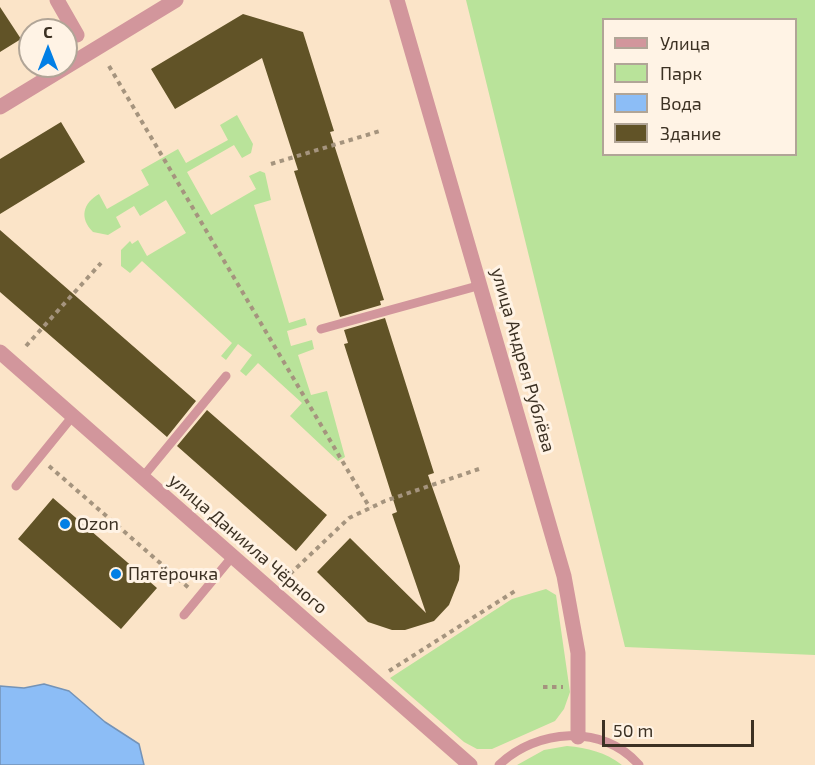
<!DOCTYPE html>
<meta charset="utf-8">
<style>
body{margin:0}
#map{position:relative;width:815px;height:765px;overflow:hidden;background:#fbe4c8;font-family:"Exo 2",sans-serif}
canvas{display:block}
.legend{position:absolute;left:602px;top:18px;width:195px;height:138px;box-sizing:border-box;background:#fff3e5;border:2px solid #b1a597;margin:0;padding:8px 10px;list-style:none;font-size:18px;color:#3c3123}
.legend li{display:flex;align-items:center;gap:12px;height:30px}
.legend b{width:30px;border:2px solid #b1a597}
.north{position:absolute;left:18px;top:18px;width:60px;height:60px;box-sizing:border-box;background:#fff3e5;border:2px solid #b1a597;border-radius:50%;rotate:0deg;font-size:16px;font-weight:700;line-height:24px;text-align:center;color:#3c3123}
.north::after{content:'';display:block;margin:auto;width:21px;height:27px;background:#027fe5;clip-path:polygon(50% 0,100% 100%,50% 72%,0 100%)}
.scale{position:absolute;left:602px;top:720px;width:152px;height:27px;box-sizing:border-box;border:3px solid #3c3123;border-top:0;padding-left:8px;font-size:18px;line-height:21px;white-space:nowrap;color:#3c3123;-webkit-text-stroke:4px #fff3e5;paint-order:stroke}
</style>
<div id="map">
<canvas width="815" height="765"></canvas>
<ul class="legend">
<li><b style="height:8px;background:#d2969c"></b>Улица</li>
<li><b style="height:16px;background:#b9e39a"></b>Парк</li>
<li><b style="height:16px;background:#8cbdf6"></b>Вода</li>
<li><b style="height:16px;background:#615327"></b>Здание</li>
</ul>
<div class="north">С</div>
<div class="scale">50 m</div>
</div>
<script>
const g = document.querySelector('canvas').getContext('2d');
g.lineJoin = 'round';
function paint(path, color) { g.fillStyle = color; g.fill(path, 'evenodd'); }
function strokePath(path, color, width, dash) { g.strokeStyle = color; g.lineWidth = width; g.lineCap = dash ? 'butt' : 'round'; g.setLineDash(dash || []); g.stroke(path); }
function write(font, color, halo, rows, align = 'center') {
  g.font = font + ' "Exo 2",sans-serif'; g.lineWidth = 6; g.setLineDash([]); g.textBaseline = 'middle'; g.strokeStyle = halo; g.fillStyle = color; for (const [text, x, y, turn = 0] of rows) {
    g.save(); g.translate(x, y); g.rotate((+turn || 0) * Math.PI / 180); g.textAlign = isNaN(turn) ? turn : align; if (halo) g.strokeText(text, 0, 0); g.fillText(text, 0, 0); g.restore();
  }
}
const green = new Path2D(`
 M466,0H815V655L625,647ZM604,20H796V154H604Z
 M237,115L253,144L251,153L242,158L234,145L187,172L211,215L256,189L249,176L260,171L265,173L271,200L254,205L289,323L305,318L307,325L287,331L291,346L312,340L314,349L298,355L311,395L327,391L345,457L338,461L290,416L302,403L258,363L246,376L240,371L252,355L238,344L226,360L221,356L232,343L142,261L130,273L121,266V250L130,241L132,244L138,240L147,256L186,233L166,200L140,216L134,206L116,217L121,227L108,235L93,232C79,218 83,203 99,194L107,209L149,185L141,170L178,149L186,163L228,140L220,125Z
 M546,589L556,595L570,692L564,709L555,721L492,749H477L464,742L390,678L512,599Z
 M567,746C588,748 605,752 622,765H517L544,750Z`);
const water = new Path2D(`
 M44,684L69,691L105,722L139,744L144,765H0V686L24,688Z`);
const building = new Path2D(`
 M0,7L21,39L0,52Z
 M243,14L303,32L334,131L330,132L384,300L380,301L381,305L340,317L294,171L298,170L262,58L175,109L151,69Z
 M61,122L85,162L0,214V159Z
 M0,230L196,401L167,437L0,292Z
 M385,318L434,473L428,475L460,566L459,580L449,605L434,621L405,630H392L368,622L317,572L350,538L426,613L392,514L397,512L344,344L348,343L344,330Z
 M207,410L327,515L296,551L177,446Z
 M53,498L157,588L121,629L18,539Z`);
const path = new Path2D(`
 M109,66L370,508
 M271,164L380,131
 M26,346L101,263
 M49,466L190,589
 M290,574L349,518L385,501L479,469
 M389,671L515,591
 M543,687H563`);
const lane = new Path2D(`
 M321,329L481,285
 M142,478L226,376
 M16,486L72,417
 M184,615L232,557
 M499,765C536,729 603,723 639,765`);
const street = new Path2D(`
 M57,0L77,35
 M397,0L564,576L578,653V737
 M0,107L176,0
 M0,352L470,765`);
const markers = [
 [65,524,6,"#027fe5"],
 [116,574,6,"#027fe5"]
];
const streetNames = [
 ["улица Андрея Рублёва",523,360,74],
 ["улица Даниила Чёрного",248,544,41]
];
const poiNames = [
 ["Ozon",77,524],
 ["Пятёрочка",128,574]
];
paint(green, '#b9e39a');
paint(water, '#8cbdf6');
strokePath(water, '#7493b7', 1.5);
paint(building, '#615327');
strokePath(path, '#a5947e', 4, [4.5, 4.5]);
strokePath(lane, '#d2969c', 9);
strokePath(street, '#d2969c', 15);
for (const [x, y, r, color] of markers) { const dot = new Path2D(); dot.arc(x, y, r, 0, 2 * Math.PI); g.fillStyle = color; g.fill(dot); strokePath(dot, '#fff3e5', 2); }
write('18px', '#3c3123', '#fff3e5', streetNames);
write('18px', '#3c3123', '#fff3e5', poiNames, 'left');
</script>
